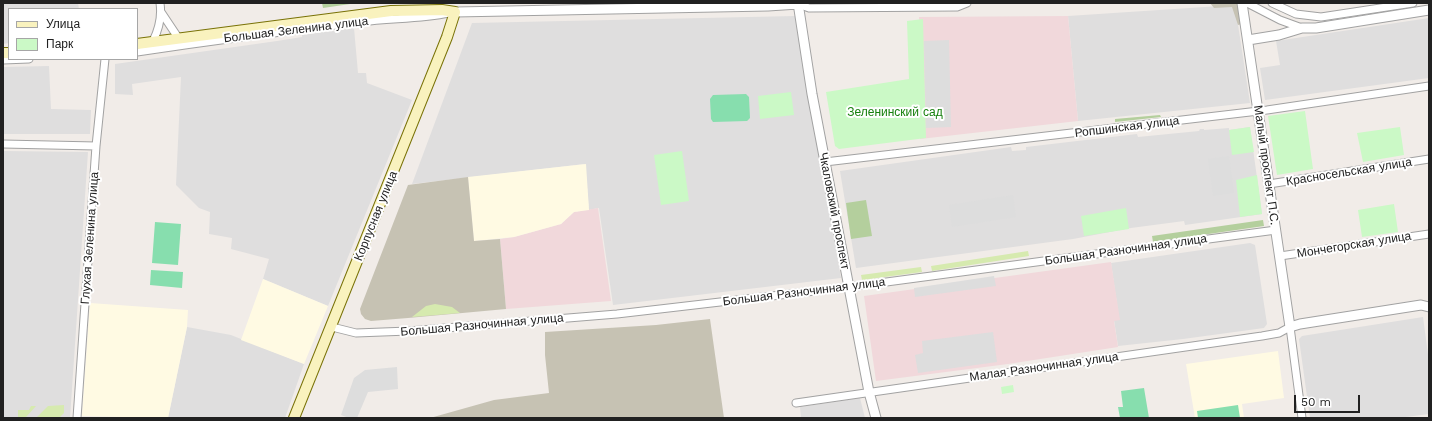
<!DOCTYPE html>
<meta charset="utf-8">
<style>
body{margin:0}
#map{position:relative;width:1432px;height:421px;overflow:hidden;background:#f1ece8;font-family:"Work Sans",sans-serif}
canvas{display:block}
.frame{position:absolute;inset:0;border:4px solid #212121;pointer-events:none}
.legend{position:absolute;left:8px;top:8px;width:130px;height:52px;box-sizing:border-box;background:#fff;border:1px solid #a6a6a6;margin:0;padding:5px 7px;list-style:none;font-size:12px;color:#212121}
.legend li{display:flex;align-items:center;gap:8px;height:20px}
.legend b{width:20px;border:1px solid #a6a6a6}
.scale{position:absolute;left:1294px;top:395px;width:66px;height:18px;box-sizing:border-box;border:2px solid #212121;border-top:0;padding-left:5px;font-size:12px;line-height:14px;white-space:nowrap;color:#212121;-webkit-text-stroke:3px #fff;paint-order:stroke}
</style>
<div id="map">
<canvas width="1432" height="421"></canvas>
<div class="frame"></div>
<ul class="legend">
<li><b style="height:5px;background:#f9f2be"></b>Улица</li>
<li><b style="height:11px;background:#cbf9c6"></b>Парк</li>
</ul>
<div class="scale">50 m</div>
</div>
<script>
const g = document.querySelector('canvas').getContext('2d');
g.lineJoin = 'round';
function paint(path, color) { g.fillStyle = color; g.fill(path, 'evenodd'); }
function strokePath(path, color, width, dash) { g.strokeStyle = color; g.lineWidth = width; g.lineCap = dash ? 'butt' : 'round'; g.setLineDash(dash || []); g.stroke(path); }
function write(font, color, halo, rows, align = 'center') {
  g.font = font + ' "Work Sans",sans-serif'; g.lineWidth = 4; g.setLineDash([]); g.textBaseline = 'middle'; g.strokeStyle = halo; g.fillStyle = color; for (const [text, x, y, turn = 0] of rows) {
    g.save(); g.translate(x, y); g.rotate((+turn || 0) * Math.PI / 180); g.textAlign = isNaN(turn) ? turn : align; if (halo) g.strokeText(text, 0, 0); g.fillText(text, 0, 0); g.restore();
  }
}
const residential = new Path2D(`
 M3,3H78L79,9H9V43L3,44Z
 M1235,5L1250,103L1078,121L1068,16Z
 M795,16L841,278L613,305L599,208L589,210L585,164L412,184L472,23Z
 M1429,18V78L1265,100L1260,68L1280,65L1276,41Z
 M354,28L358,73H366L367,83L412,100L328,306L263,279L269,259L231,249L232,238L209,234L210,212L199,208L176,185L181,77L132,84L133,95L115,94V64L277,41L302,37V35Z
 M49,66L51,109L91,110L90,134H3V67Z
 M1250,127L1262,214L1185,225L1184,221L1131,228L1073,239L856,268L840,171L1011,147L1012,151L1026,150V147L1137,134L1138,137L1199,131L1200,129H1204V130L1229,128V130Z
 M3,151L88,152L70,418H3Z
 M1250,243L1255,245L1267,324L1264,328L1183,339L1118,346L1114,320L1119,319L1111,263Z
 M1423,317L1429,362V414L1398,418H1310L1299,339L1302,336Z
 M187,327L231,335L304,364L285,418H168Z
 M860,398L865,418H801L800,407Z`);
const commercial = new Path2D(`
 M1068,16L1078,121L920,139L919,17Z
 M598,208L611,301L506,309L500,239L514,237L561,224L574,212Z
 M1111,262L1120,320L1114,321L1118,347L1008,364L876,381L864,296Z`);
const education = new Path2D(`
 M586,164L589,210L574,212L561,224L514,237L474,241L468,177Z
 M263,279L328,306L304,364L241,340Z
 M90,303L188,310L187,327L168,418L82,416Z
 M1278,351L1284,398L1242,404L1244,418H1195L1186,364Z`);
const construction = new Path2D(`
 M1210,3H1238L1242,24L1238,25L1232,7L1214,8Z
 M468,177L474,241L500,239L506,309L408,318L371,321L365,319L361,314L360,309L408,185Z
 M710,319L724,418H430L494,400L549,393L545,355V332L656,325Z`);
const grass = new Path2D(`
 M1028,251L1029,256L932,271L931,266Z
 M921,267L922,272L862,280L861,275Z
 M435,304L452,307L460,313L412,317L426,306Z
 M64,405V413L60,417H37L48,406Z
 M31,406H36L26,417H18V410H29Z`);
const forest = new Path2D(`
 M322,3H357L323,8Z
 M1160,115L1161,117L1115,122V119Z
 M866,200L872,236L851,239L846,203Z
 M1263,220L1264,226L1153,242L1152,236Z`);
const park = new Path2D(`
 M923,19L926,138L839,149L835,146L826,92L909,79L907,21Z
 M791,92L794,115L760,119L758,96Z
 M1305,111L1313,169L1277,175L1268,116Z
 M1250,127L1254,152L1232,155L1229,130Z
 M1400,127L1404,155L1363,162L1357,133Z
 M682,151L689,201L661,205L654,155Z
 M1257,175L1262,214L1240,217L1236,180Z
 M1394,204L1398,232L1362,237L1358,210Z
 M1126,208L1129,229L1084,236L1081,216Z
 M1013,385L1014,392L1002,394L1001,387Z`);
const pitch = new Path2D(`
 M746,94L749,97L750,118L747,121L713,122L711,119L710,99L713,95Z
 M155,222L181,224L178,265L152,263Z
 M151,270L183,272L182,288L150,285Z
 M1144,388L1149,418H1120L1118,407H1123L1121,391Z
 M1238,405L1240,418H1198L1197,411Z`);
const parking = new Path2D(`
 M949,40L951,127L926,128L924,41Z
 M1229,156L1234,193L1213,196L1208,159Z
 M1013,195L1016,217L952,227L949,205Z
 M994,276L996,286L915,297L914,288Z
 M993,332L997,362L918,373L915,355L923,353L922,341Z
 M397,367L398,389L368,392L357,418H349L341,415L354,378L365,370Z`);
const minor = new Path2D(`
 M1247,3L1280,20L1302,28
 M1272,3L1296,14L1321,17L1413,3
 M798,4L809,8L957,7L967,3
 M161,12L179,39
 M153,41C159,29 162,17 160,3
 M137,52C211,41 286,31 361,22C390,18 420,19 449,13
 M3,60L29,59
 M3,144L96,146
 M825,162L1267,110L1429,86
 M1269,184L1429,159
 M1280,256L1429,234
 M332,327L356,333L409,331L617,314L849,287L1276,230
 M796,403L1262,336L1279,333L1290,327L1302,418
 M77,418L96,146L105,59`);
const tertiary = new Path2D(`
 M798,3L812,94L869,392L876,418
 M1242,3L1290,327L1300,324L1421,305L1429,307
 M455,12L768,6L798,4
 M1248,40L1279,35L1302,28H1316L1429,10`);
const secondary = new Path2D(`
 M137,44L391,11L442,10L455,12L447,37L294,418
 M3,53H9`);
const streetNames = [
 ["Большая Зеленина улица",296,30,-7],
 ["Ропшинская улица",1127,127,-7],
 ["Малый проспект П.С.",1266,165,82],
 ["Красносельская улица",1349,172,-9],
 ["Чкаловский проспект",834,211,79],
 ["Корпусная улица",376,216,-68],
 ["Глухая Зеленина улица",90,238,-86],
 ["Мончегорская улица",1354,245,-9],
 ["Большая Разночинная улица",1126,250,-8],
 ["Большая Разночинная улица",804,292,-7],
 ["Большая Разночинная улица",482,325,-5],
 ["Малая Разночинная улица",1044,367,-8]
];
const parkNames = [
 ["Зеленинский сад",895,112]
];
paint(residential, '#dfdede');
paint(commercial, '#f1d8db');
paint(education, '#fffae3');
paint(construction, '#c6c2b3');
paint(grass, '#d6eaaf');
paint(forest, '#b4cf9d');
paint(park, '#cbf9c6');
paint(pitch, '#87deae');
paint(parking, '#ddd');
strokePath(minor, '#a2a2a2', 9);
strokePath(tertiary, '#a2a2a2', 11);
strokePath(secondary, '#797207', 12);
strokePath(minor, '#fff', 7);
strokePath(tertiary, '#fff', 9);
strokePath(secondary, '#f9f2be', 10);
write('12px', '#212121', '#fff', streetNames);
write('12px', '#17800e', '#fff', parkNames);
</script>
